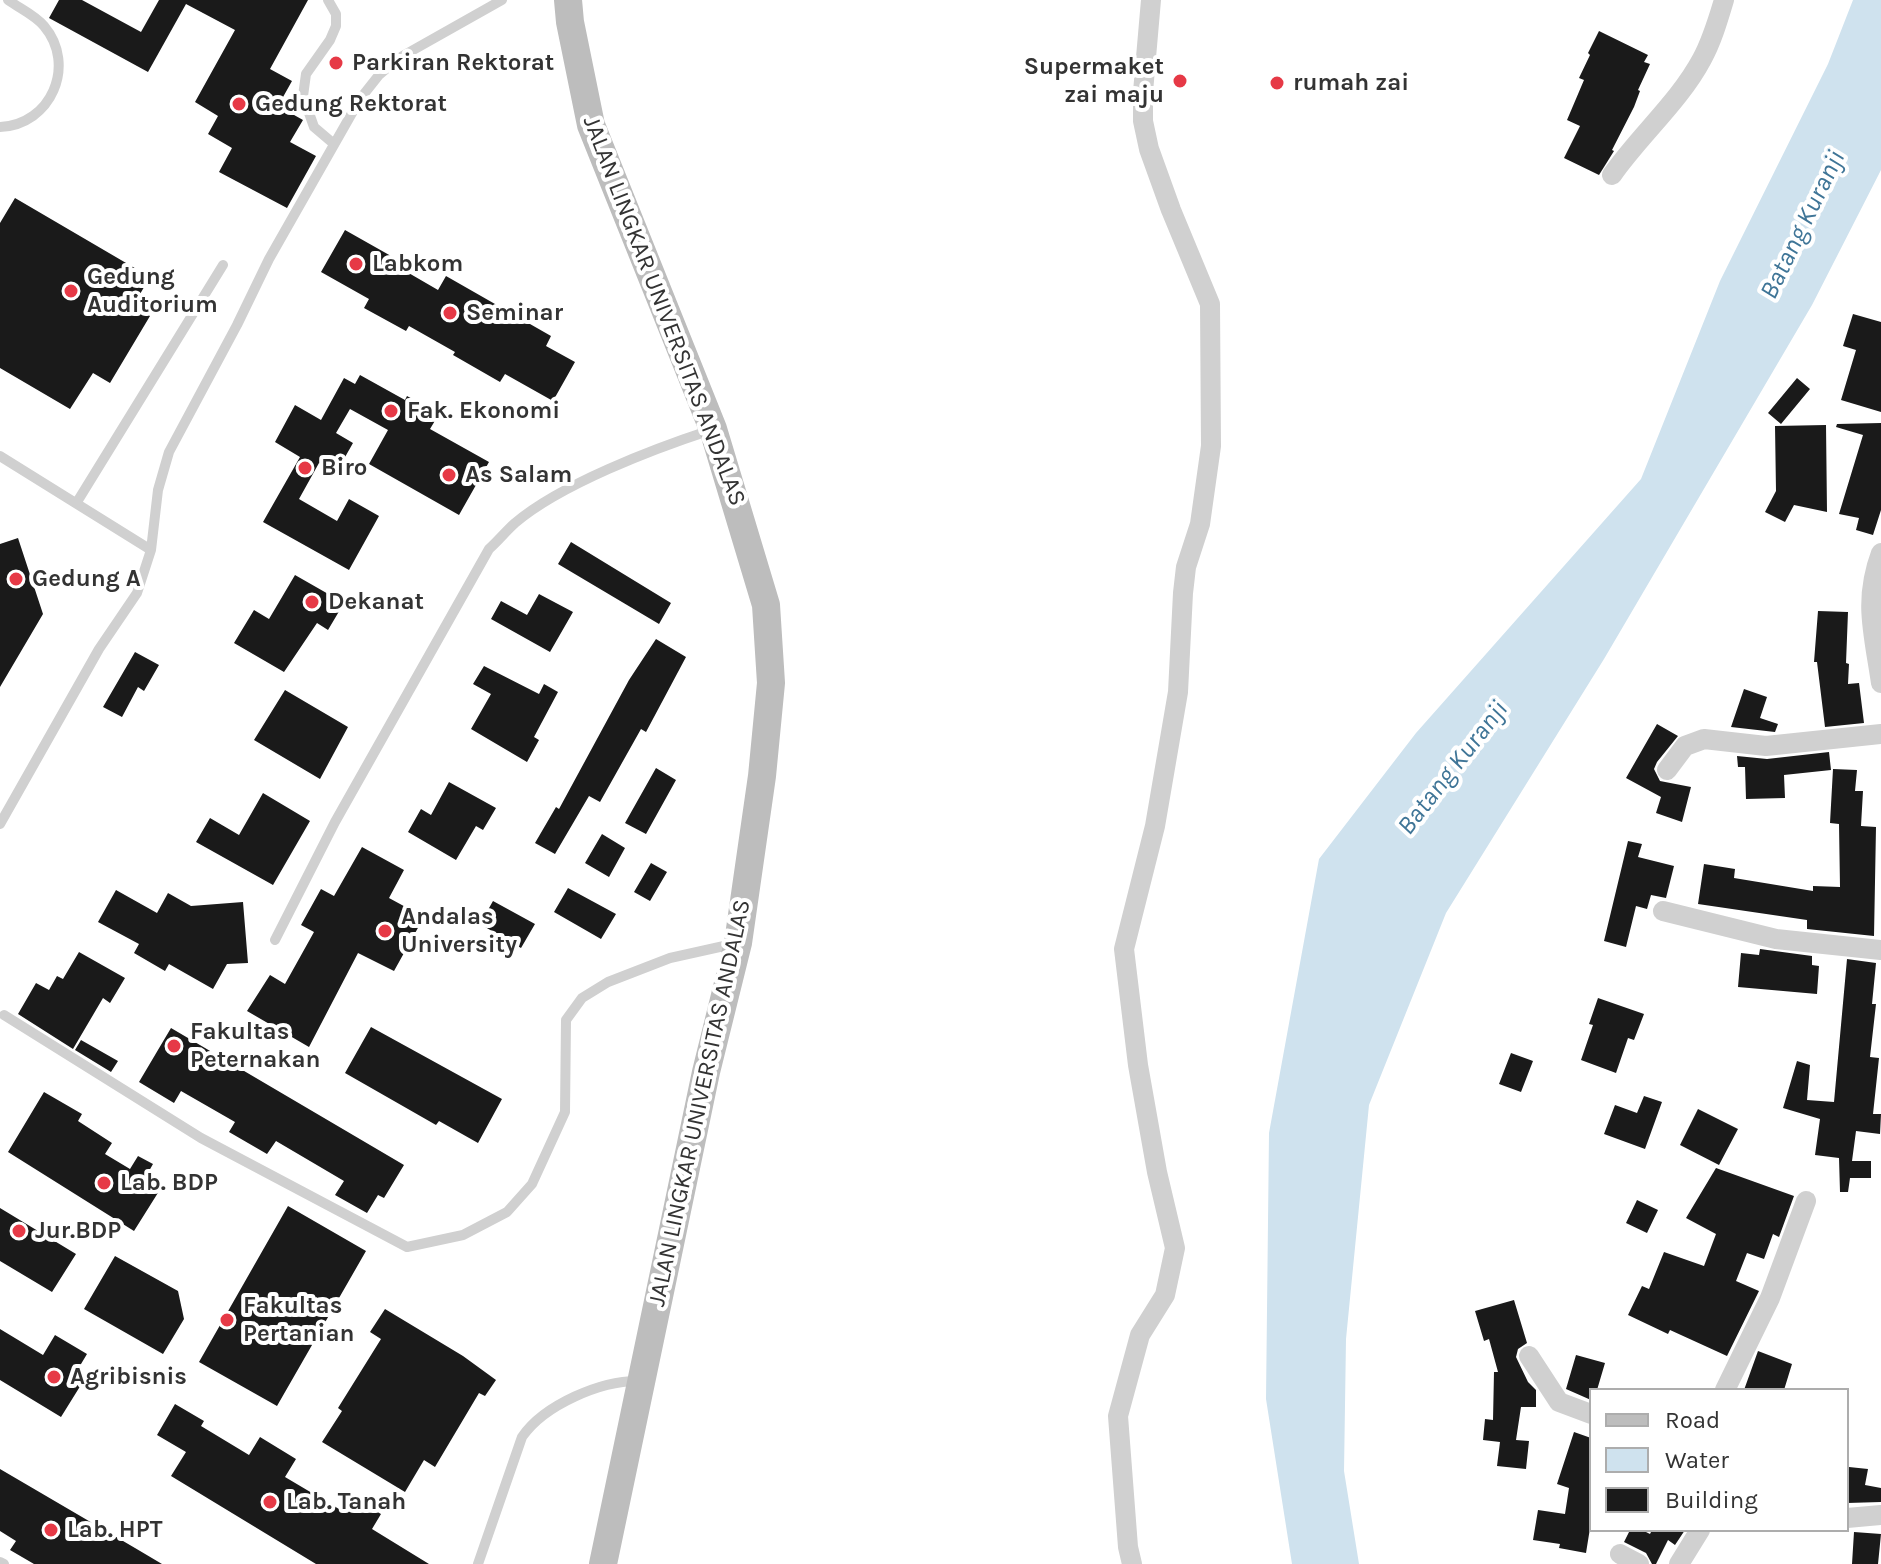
<!DOCTYPE html>
<style>
body{margin:0}
#map{position:relative;width:1881px;height:1564px;overflow:hidden;background:#fff;font-family:Karla,sans-serif}
canvas{display:block}
.legend{position:absolute;left:1589px;top:1388px;width:260px;height:144px;box-sizing:border-box;background:#fff;border:2px solid #adadad;margin:0;padding:10px 14px;list-style:none;font-size:24px;color:#333}
.legend li{display:flex;align-items:center;gap:16px;height:40px}
.legend b{width:40px;border:2px solid #adadad}
</style>
<div id="map">
<canvas width="1881" height="1564"></canvas>
<ul class="legend">
<li><b style="height:10px;background:#bdbdbd"></b>Road</li>
<li><b style="height:22px;background:#cfe2ee"></b>Water</li>
<li><b style="height:22px;background:#1a1a1a"></b>Building</li>
</ul>
</div>
<script>
const g = document.querySelector('canvas').getContext('2d');
g.lineJoin = 'round';
function paint(path, color) { g.fillStyle = color; g.fill(path, 'evenodd'); }
function strokePath(path, color, width, dash) { g.strokeStyle = color; g.lineWidth = width; g.lineCap = dash ? 'butt' : 'round'; g.setLineDash(dash || []); g.stroke(path); }
function write(font, color, halo, rows, align = 'center') {
  g.font = font + ' Karla,sans-serif'; g.lineWidth = 8; g.setLineDash([]); g.textBaseline = 'middle'; g.strokeStyle = halo; g.fillStyle = color; for (const [text, x, y, turn = 0] of rows) {
    g.save(); g.translate(x, y); g.rotate((+turn || 0) * Math.PI / 180); g.textAlign = isNaN(turn) ? turn : align; if (halo) g.strokeText(text, 0, 0); g.fillText(text, 0, 0); g.restore();
  }
}
const water = new Path2D(`
 M1853,0H1881V170L1812,305L1604,659L1446,913L1369,1105L1346,1339L1344,1471L1359,1564H1292L1266,1399L1269,1133L1319,859L1416,733L1641,479L1720,281L1828,64Z`);
const building = new Path2D(`
 M59,0H82L141,32L159,0H308L270,69L292,81L278,106L303,120L290,142L316,156L287,208L219,172L232,148L208,134L218,116L195,102L235,30L186,4L148,72L49,18Z
 M1599,31L1648,55L1644,62L1650,64L1638,90L1640,91L1634,107L1612,150L1614,151L1599,175L1564,158L1580,126L1567,120L1584,80L1579,78L1590,55L1588,53Z
 M15,198L150,277L133,306L150,316L110,383L93,373L70,409L0,368V223Z
 M345,230L391,256L388,261L438,290L446,276L551,336L546,346L575,362L553,401L505,374L500,382L453,355L455,352L409,326L406,331L364,308L369,299L321,272Z
 M1853,314L1881,322V412L1841,400L1856,350L1843,346Z
 M360,375L405,400L407,396L439,414L430,429L489,462L459,515L369,464L388,430L350,409L336,433L353,443L336,473L319,463L299,499L337,521L349,499L379,516L349,570L263,522L300,457L275,442L295,405L321,420L344,378L355,384Z
 M1797,378L1810,389L1781,424L1768,413Z
 M1881,423V510L1873,535L1856,530L1859,518L1839,514L1863,435L1836,427L1837,424Z
 M1826,425L1827,512L1794,505L1785,522L1765,512L1776,491L1775,426Z
 M18,538L43,614L0,687V544Z
 M571,542L671,603L659,624L558,564Z
 M295,575L344,603L328,630L317,623L284,672L234,643L254,610L269,619Z
 M539,594L573,612L550,652L491,619L501,601L527,615Z
 M1818,611L1848,612L1846,663L1849,664L1848,684L1859,683L1864,723L1825,727L1817,662H1814Z
 M656,639L686,657L646,732L641,729L600,802L589,796L555,854L535,843L556,807L559,809L629,680Z
 M135,652L159,665L144,691L138,687L122,717L103,707Z
 M484,666L539,694L544,684L558,692L534,737L539,740L527,762L471,729L491,694L473,684Z
 M1744,689L1767,697L1760,718L1778,724L1775,732L1731,727Z
 M285,690L348,727L320,779L254,740Z
 M1657,724L1678,736L1657,762L1654,769L1660,781L1691,787L1682,822L1656,813L1661,797L1626,778Z
 M1829,752L1831,770L1784,775L1785,798L1746,799L1745,767H1738L1737,756L1767,759Z
 M656,768L676,780L646,834L625,823Z
 M1833,769L1857,770L1855,791H1863L1861,826L1876,827L1874,936L1807,929V920L1698,904L1704,864L1735,869L1734,878L1813,891V886L1840,887L1839,824L1830,823Z
 M449,782L496,808L483,830L476,826L456,860L408,832L421,809L431,815Z
 M263,793L310,821L273,885L196,842L210,818L239,835Z
 M602,834L625,848L609,877L585,863Z
 M1628,841L1642,844L1638,857L1674,866L1666,898L1651,895L1647,909L1636,906L1626,947L1604,941Z
 M362,847L404,870L389,898L424,917L394,971L358,953L309,1047L247,1011L270,975L285,984L314,932L301,925L321,889L334,896Z
 M651,863L667,872L650,901L634,892Z
 M568,888L616,914L601,939L554,912Z
 M116,890L157,913L168,893L191,906L243,902L248,963L227,964L213,989L169,964L165,971L134,953L139,944L98,922Z
 M493,901L535,924L521,948L480,924Z
 M1760,949L1812,956V965L1819,966L1817,994L1738,987L1741,953L1759,955Z
 M79,952L125,978L110,1003L103,998L73,1049L18,1014L36,983L49,990L57,976L63,979Z
 M1847,959L1876,963L1872,1004H1876L1870,1057L1879,1058L1873,1114H1881L1880,1134L1856,1131L1852,1161H1871V1178H1850L1848,1192H1840L1839,1158L1815,1155L1820,1119L1783,1108L1797,1061L1810,1065L1807,1100L1834,1102Z
 M1598,998L1644,1014L1634,1040L1628,1038L1616,1073L1581,1060L1593,1025L1589,1024Z
 M371,1027L502,1099L478,1143L439,1121L436,1125L345,1073Z
 M171,1028L404,1165L384,1198L378,1195L367,1213L335,1195L344,1181L276,1141L267,1154L229,1132L235,1122L181,1091L174,1103L139,1082Z
 M81,1040L118,1061L111,1072L75,1050Z
 M1511,1053L1533,1061L1521,1092L1499,1084Z
 M44,1092L82,1114L78,1121L112,1143L105,1154L130,1169L138,1156L153,1164L145,1178L161,1188L134,1231L8,1152Z
 M1644,1096L1662,1102L1645,1149L1604,1134L1615,1105L1637,1113Z
 M1698,1109L1738,1129L1719,1165L1680,1145Z
 M1716,1168L1794,1196L1779,1237L1773,1234L1764,1259L1747,1253L1736,1281L1759,1291L1727,1356L1670,1330L1668,1334L1628,1315L1642,1286L1649,1289L1664,1252L1704,1266L1716,1234L1686,1218Z
 M1637,1200L1658,1210L1647,1233L1626,1223Z
 M288,1206L366,1251L277,1406L199,1362Z
 M0,1208L76,1254L52,1292L0,1261Z
 M115,1256L178,1291L184,1319L163,1354L84,1309Z
 M1514,1300L1527,1343L1518,1349L1516,1357L1528,1382L1536,1390V1407H1521L1516,1440L1529,1441L1526,1469L1497,1466L1500,1442L1483,1440L1485,1419L1493,1420L1494,1372H1498L1489,1339L1484,1341L1475,1311Z
 M385,1309L463,1356L496,1380L485,1396L479,1393L435,1467L424,1460L405,1492L322,1442L342,1411L338,1408L381,1339L370,1332Z
 M0,1329L43,1355L55,1335L87,1354L75,1374L84,1380L61,1417L0,1380Z
 M1758,1351L1792,1364L1784,1390H1744Z
 M1576,1355L1605,1363L1597,1390H1591V1400L1566,1389Z
 M175,1404L204,1421L201,1426L249,1455L260,1437L296,1459L285,1477L339,1509L348,1495L381,1514L372,1529L429,1564H316L171,1476L186,1452L157,1435Z
 M1574,1432L1591,1438V1522L1586,1553L1559,1548L1560,1544L1533,1540L1538,1510L1565,1514L1569,1488L1557,1484Z
 M1849,1467L1868,1469L1865,1485L1881,1488V1502L1847,1503Z
 M0,1469L135,1548L162,1564H34L10,1550L16,1541L0,1531Z
 M1630,1530H1642L1650,1534L1652,1530H1685L1675,1545L1668,1540L1656,1564H1652L1646,1553L1624,1542Z
 M1854,1532L1881,1534L1878,1564H1852Z`);
const lane = new Path2D(`
 M328,0L336,14V26L330,40L306,74L303,96L314,127L334,144
 M0,127C51,125 77,65 44,26C35,15 19,8 8,0
 M0,456L151,550
 M77,502L223,265
 M0,824L99,649L137,593L151,550L158,490L169,452L237,325L269,259L360,99L379,75L399,58L502,0
 M275,940L335,822L489,549C498,541 506,531 515,523C561,484 653,449 711,430
 M4,1015L201,1138L407,1247L463,1235L507,1212L532,1184L565,1112L566,1020L582,998L608,982L670,958L733,944
 M0,1562L4,1564
 M478,1564L522,1437C544,1405 601,1380 640,1381`);
const street = new Path2D(`
 M1612,175C1640,135 1679,102 1702,59C1712,41 1718,20 1724,0
 M1881,553C1863,601 1874,634 1881,683
 M1667,770L1685,746L1704,739L1766,746L1881,734
 M1663,911L1776,939L1881,950
 M1529,1356L1559,1402L1591,1414
 M1725,1390L1770,1298L1806,1201
 M1847,1518L1881,1515
 M1620,1554L1639,1564
 M1132,1564L1128,1547L1118,1416L1140,1335L1165,1295L1175,1248L1157,1172L1138,1065L1124,949L1155,826L1178,692L1183,593L1186,567L1200,524L1211,446L1210,304L1171,210L1149,149L1143,121V92L1151,0
 M1679,1564L1700,1530`);
const secondary = new Path2D(`
 M568,0L570,22L591,125L713,429L766,605L771,683L762,776L738,943L706,1072L603,1564`);
const markers = [
 [336,63,8,"#e63946"],
 [1180,81,8,"#e63946"],
 [1277,83,8,"#e63946"],
 [239,104,8,"#e63946"],
 [356,264,8,"#e63946"],
 [71,291,8,"#e63946"],
 [450,313,8,"#e63946"],
 [391,411,8,"#e63946"],
 [305,468,8,"#e63946"],
 [449,475,8,"#e63946"],
 [16,579,8,"#e63946"],
 [312,602,8,"#e63946"],
 [385,931,8,"#e63946"],
 [174,1046,8,"#e63946"],
 [104,1183,8,"#e63946"],
 [19,1231,8,"#e63946"],
 [227,1320,8,"#e63946"],
 [54,1377,8,"#e63946"],
 [270,1502,8,"#e63946"],
 [51,1530,8,"#e63946"]
];
const poiNames = [
 ["Parkiran Rektorat",352,63],
 ["Supermaket",1164,67,"right"],
 ["zai maju",1164,95,"right"],
 ["rumah zai",1293,83],
 ["Gedung Rektorat",255,104],
 ["Labkom",372,264],
 ["Gedung",87,277],
 ["Auditorium",87,305],
 ["Seminar",466,313],
 ["Fak. Ekonomi",407,411],
 ["Biro",321,468],
 ["As Salam",465,475],
 ["Gedung A",32,579],
 ["Dekanat",328,602],
 ["Andalas",401,917],
 ["University",401,945],
 ["Fakultas",190,1032],
 ["Peternakan",190,1060],
 ["Lab. BDP",120,1183],
 ["Jur.BDP",35,1231],
 ["Fakultas",243,1306],
 ["Pertanian",243,1334],
 ["Agribisnis",70,1377],
 ["Lab. Tanah",286,1502],
 ["Lab. HPT",67,1530]
];
const streetNames = [
 ["JALAN LINGKAR UNIVERSITAS ANDALAS",664,311,69],
 ["JALAN LINGKAR UNIVERSITAS ANDALAS",700,1103,-78]
];
const waterNames = [
 ["Batang Kuranji",1803,225,-64],
 ["Batang Kuranji",1453,768,-52]
];
paint(water, '#cfe2ee');
paint(building, '#1a1a1a');
strokePath(lane, '#d0d0d0', 10);
strokePath(street, '#d0d0d0', 20);
strokePath(secondary, '#bdbdbd', 28);
for (const [x, y, r, color] of markers) { const dot = new Path2D(); dot.arc(x, y, r, 0, 2 * Math.PI); g.fillStyle = color; g.fill(dot); strokePath(dot, '#fff', 3); }
write('bold 24px', '#333', '#fff', poiNames, 'left');
write('24px', '#333', '#fff', streetNames);
write('italic 26px', '#3f7597', '#fff', waterNames);
</script>
